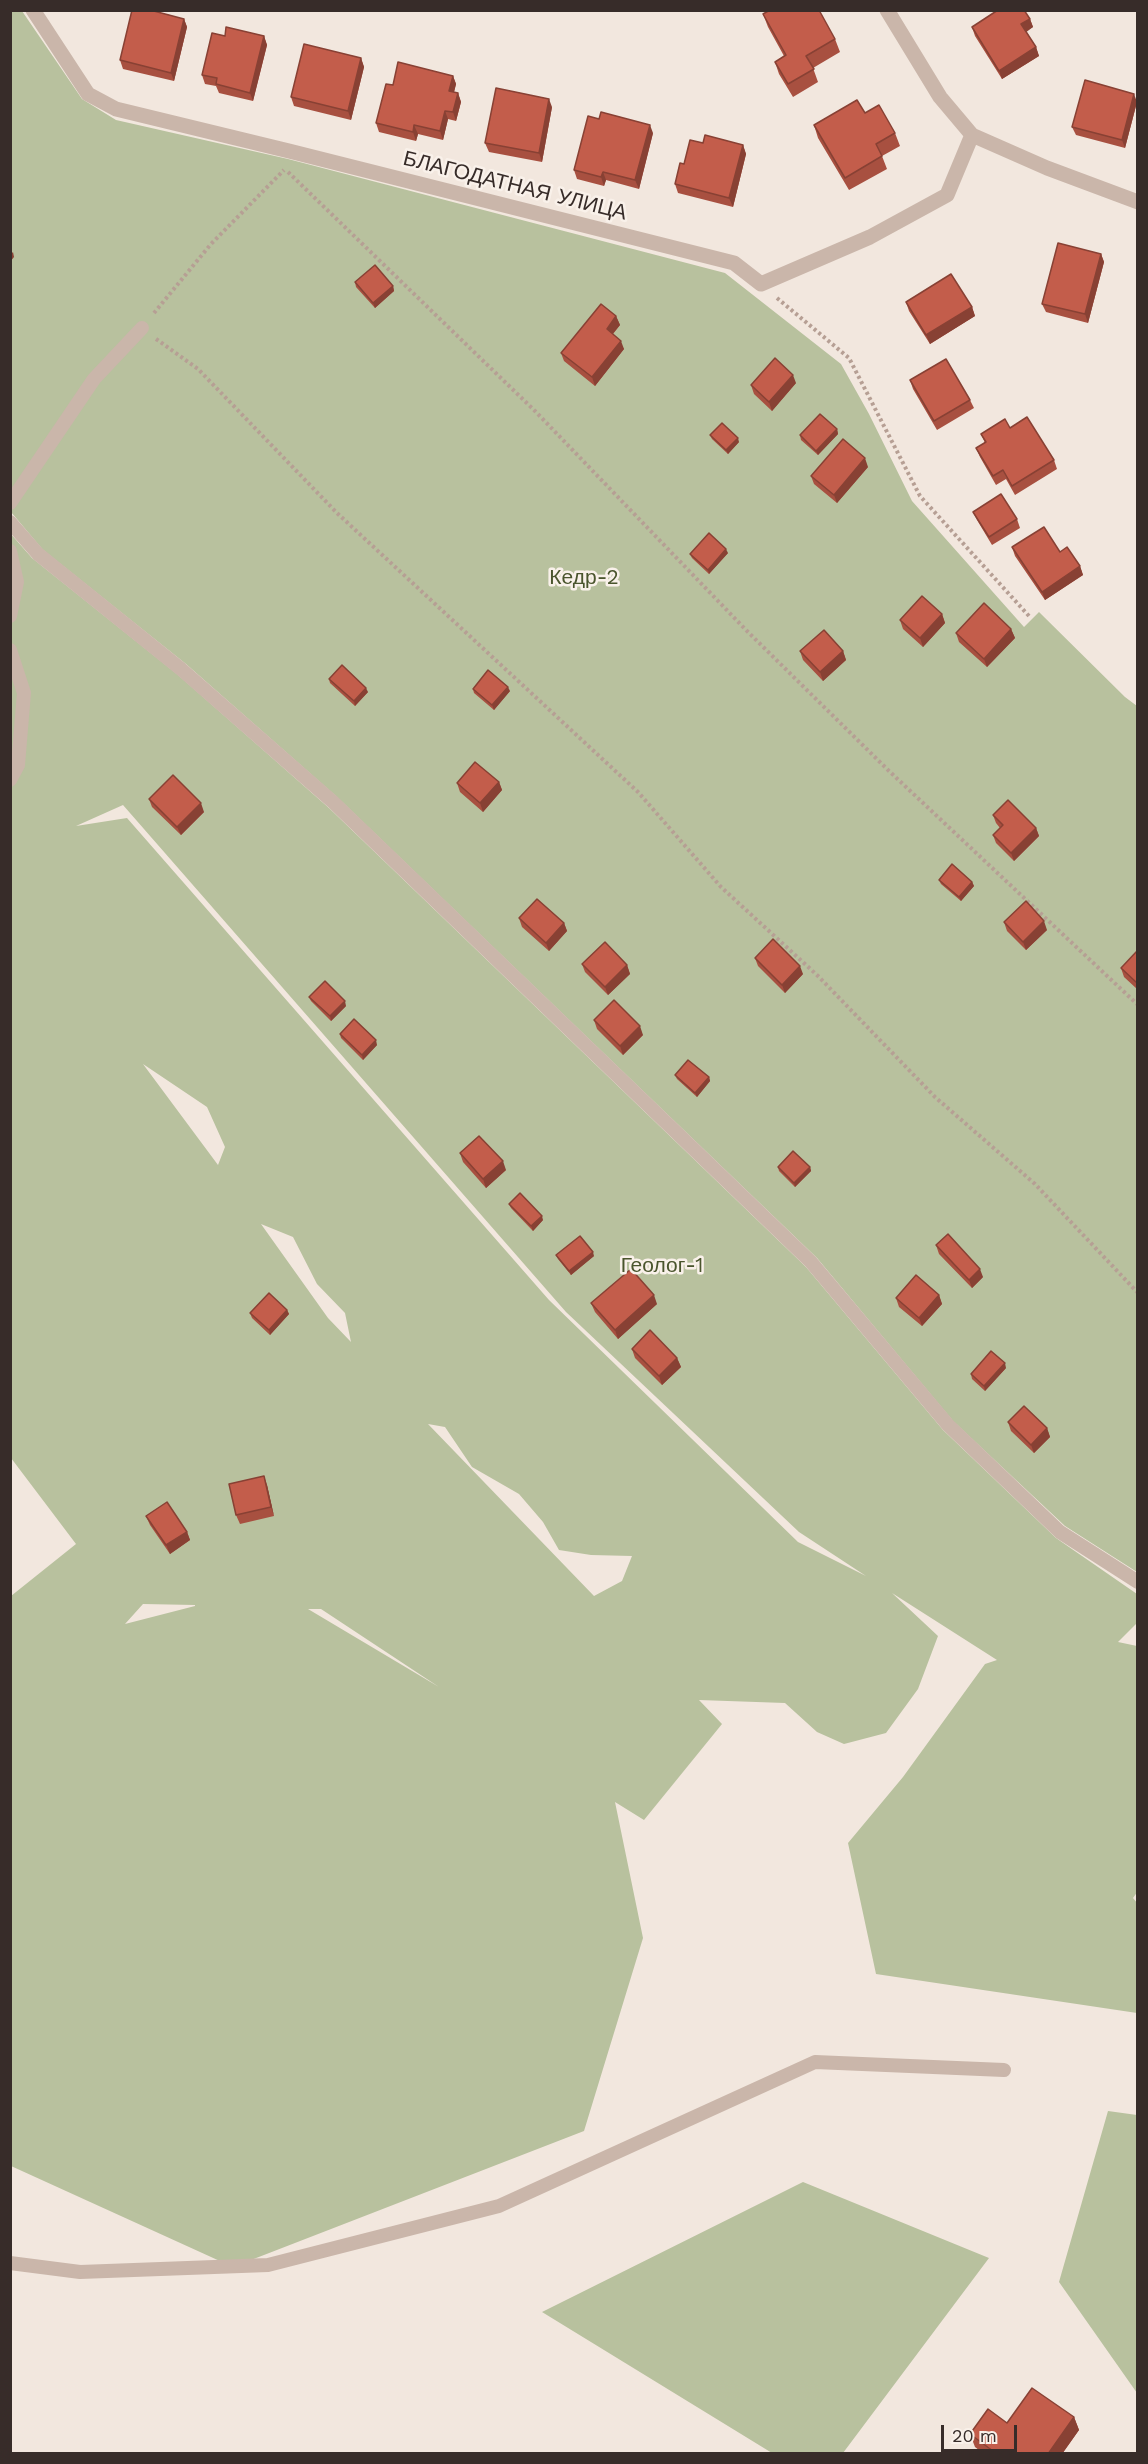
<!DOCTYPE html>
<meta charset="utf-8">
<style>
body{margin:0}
#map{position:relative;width:1148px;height:2464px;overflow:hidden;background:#f2e7de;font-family:"Work Sans",sans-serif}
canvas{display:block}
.frame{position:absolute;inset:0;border:12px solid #372c29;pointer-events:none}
.scale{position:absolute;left:941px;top:2425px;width:76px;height:27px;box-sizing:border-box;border:3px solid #372c29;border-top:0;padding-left:8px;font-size:18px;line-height:21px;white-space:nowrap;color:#372c29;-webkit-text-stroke:4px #f9f1ea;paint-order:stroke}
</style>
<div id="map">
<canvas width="1148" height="2464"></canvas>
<div class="frame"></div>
<div class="scale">20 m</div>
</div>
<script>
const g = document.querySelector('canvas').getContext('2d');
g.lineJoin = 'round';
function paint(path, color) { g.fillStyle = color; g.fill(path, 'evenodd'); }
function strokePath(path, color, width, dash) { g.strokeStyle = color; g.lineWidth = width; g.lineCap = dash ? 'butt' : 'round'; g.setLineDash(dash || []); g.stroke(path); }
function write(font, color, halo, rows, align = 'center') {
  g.font = font + ' "Work Sans",sans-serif'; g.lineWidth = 5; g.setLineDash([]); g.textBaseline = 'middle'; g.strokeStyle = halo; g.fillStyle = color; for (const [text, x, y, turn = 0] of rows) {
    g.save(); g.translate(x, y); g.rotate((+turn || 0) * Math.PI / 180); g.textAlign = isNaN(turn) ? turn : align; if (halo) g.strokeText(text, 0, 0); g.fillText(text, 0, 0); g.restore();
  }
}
const green = new Path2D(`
 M10,11H22L82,99L116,120L288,159L725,273L841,364L869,414L912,501L1024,627L1039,612L1125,697L1137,706V1572L1065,1526L953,1421L817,1258L337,797L186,664L43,550L11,512Z
 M10,533L32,558L177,674L329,808L806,1267L943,1430L1056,1538L1137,1594V1623L1118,1642L1137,1646L1138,1891L1133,1898L1138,1904L1137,2013L876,1974L848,1843L903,1777L985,1664L997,1660L892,1593L938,1636L918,1689L886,1733L844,1744L817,1732L785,1703L699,1700L722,1724L644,1820L615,1802L643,1938L584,2131L233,2267L11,2166V1596L76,1544L11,1458ZM123,805L566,1312L799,1532L866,1576L798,1542L549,1300L127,818L76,826ZM143,1064L207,1107L225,1147L218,1165ZM261,1224L293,1237L317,1284L345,1313L351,1342L328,1318ZM428,1424L445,1427L472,1467L519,1494L543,1522L559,1550L591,1555L632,1556L622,1581L594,1596ZM143,1604L195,1605V1606L125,1624ZM308,1609H321L439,1687Z
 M1108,2111L1137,2115V2393L1059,2282Z
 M803,2182L989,2258L843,2453H772L542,2312Z`);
const path = new Path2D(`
 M288,172L535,411L746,630L889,771L1138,1005
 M777,298L849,358L920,496L1029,616
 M154,313L211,244L284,170
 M156,339L198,369L337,513L638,792L721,887L818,976L935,1097L1035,1184L1138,1293`);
const lane = new Path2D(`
 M10,503L94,379L142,328
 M10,522L38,554L181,669L333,802L811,1262L948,1425L1060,1532L1138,1582
 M10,551L17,582L10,616
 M10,650L24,693L18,765L10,780
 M10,2263L80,2272L268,2265L499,2206L815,2062L1004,2070`);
const street = new Path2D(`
 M33,10L88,94L116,109L289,151L734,263L761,284L870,237L947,195L972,135
 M887,10L940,97L972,135L1047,168L1138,202`);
const wall = new Path2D(`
 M763,14L835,39L840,52L813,68L818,82L793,97L779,74L775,62L784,56L768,27Z
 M184,19L187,27L174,81L123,69L120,60Z
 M1030,19L1033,27L1026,31L1036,47L1039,56L1002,79L975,36L972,27Z
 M225,36H264L267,45L253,101L219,93L216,86L205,84L202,75Z
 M361,58L364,67L351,120L294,106L291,97Z
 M453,76L456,84L454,92L458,93L461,102L456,121L448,119L443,140L418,134L416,141L379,132L376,123Z
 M1137,102L1125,148L1076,135L1072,127Z
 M552,107L542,162L489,152L485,143Z
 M865,113L895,133L900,146L882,156L887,169L849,190L818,138L814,125Z
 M653,133L639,189L606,180L604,186L577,179L574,170Z
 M703,143L743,145L746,154L733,207L678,193L675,184L684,164Z
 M1101,254L1104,262L1088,323L1046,312L1042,304Z
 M355,282L393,286L394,291L375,308L356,287Z
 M906,302L972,307L975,316L930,344L909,311Z
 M616,316L620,325L613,334L624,349L595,386L564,361L561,353Z
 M910,380L970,400L974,408L937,430L913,389Z
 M796,383L772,411L754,394L751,385Z
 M1010,428L1054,460L1057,469L1015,495L1006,479L996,485L980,457L976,448L985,443L981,434Z
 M837,429L838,434L818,455L801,440L800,435Z
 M710,435L739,442L728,454L712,439Z
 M868,467L837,503L814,484L811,476Z
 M973,512L1017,519L1020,528L992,545L977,520Z
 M1012,547L1080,566L1083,575L1045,600L1015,556Z
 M728,553L709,574L692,558L690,554Z
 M942,614L945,623L923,647L903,629L900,620Z
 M1011,629L1015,638L987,667L959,642L956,633Z
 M800,651H843L846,660L823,681L803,660Z
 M329,679L368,692L355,706L330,683Z
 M473,689L510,691L494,710L474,693Z
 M499,782L502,790L483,812L460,792L457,783Z
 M149,799L204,812L181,835L152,807Z
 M993,815L1036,828L1039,836L1014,861L996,843L993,835L1000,828L996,823Z
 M939,880L972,882L974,886L961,901L941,884Z
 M519,918L564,923L567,931L549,951L522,927Z
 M1004,922L1047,930L1026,950L1007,931Z
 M1137,952V989L1124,977L1121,968Z
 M755,958L803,974L785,993L758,966Z
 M582,964L627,965L630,974L608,995L585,972Z
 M309,997L346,1006L331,1021L311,1001Z
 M594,1020L643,1035L623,1055L597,1029Z
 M340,1034L377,1045L363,1060L341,1038Z
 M675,1075L709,1077L710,1081L697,1097L677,1079Z
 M460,1153L506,1170L486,1188L463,1162Z
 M778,1167H810L811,1171L795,1187L779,1171Z
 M509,1204L543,1220L533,1231L511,1208Z
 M936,1245L983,1277L972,1288L939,1254Z
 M556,1255L594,1256L571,1275L558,1259Z
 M939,1295L942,1304L922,1326L899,1307L896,1298Z
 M591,1303L657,1304L618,1339L595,1312Z
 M287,1310L289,1314L270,1335L252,1318L250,1313Z
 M632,1349L677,1358L681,1367L662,1385L635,1358Z
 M1006,1368L985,1391L972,1379L971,1374Z
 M1008,1422L1047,1428L1050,1437L1034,1453L1011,1431Z
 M267,1485L274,1516L240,1524L236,1515Z
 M146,1516L187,1532L190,1540L170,1554L150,1525Z
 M1074,2417L1079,2430L1062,2454H984L975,2447L970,2434L1007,2423Z`);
const shadedWall = new Path2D(`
 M184,19L187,27L174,81L171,73Z
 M1030,19L1033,27L1025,33L1021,24Z
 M264,36L267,45L253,101L250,93Z
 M1036,47L1039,56L1002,79L999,71Z
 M361,58L364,67L351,120L348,111Z
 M453,76L456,84L452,100L449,91Z
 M458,93L461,102L456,121L453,112Z
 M1134,94L1137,102L1125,148L1122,140Z
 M549,99L552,107L542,162L539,153Z
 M445,111L448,119L443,140L440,131Z
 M414,125L418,134L416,141L413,132Z
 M650,125L653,133L639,189L635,180Z
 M743,145L746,154L733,207L729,198Z
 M603,172L606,180L604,186L601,177Z
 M13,252L14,257L10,262V255Z
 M1101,254L1104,262L1088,323L1085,314Z
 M393,286L394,291L375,308L373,303Z
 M972,307L975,316L930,344L926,335Z
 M616,316L620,325L610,337L607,329Z
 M621,341L624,349L595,386L592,377Z
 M793,375L796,383L772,411L769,402Z
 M837,429L838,434L818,455L816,451Z
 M738,438L739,442L728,454L726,450Z
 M865,458L868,467L837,503L834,495Z
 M726,549L728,553L709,574L708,570Z
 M1080,566L1083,575L1045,600L1042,592Z
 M942,614L945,623L923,647L920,638Z
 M1011,629L1015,638L987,667L984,659Z
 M843,651L846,660L823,681L820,672Z
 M508,687L510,691L494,710L492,705Z
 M366,688L368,692L355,706L354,701Z
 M499,782L502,790L483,812L480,803Z
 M201,803L204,812L181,835L177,827Z
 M1036,828L1039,836L1014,861L1011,853Z
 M972,882L974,886L961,901L959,897Z
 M1044,921L1047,930L1026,950L1023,942Z
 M564,923L567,931L549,951L546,943Z
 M627,965L630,974L608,995L605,987Z
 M800,966L803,974L785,993L782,985Z
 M345,1001L346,1006L331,1021L330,1016Z
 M640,1026L643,1035L623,1055L620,1046Z
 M376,1040L377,1045L363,1060L362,1055Z
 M709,1077L710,1081L697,1097L695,1093Z
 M503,1161L506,1170L486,1188L483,1179Z
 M810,1167L811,1171L795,1187L794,1183Z
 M542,1216L543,1220L533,1231L531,1226Z
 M593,1252L594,1256L571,1275L569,1271Z
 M980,1269L983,1277L972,1288L969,1280Z
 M654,1295L657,1304L618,1339L615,1330Z
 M939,1295L942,1304L922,1326L919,1318Z
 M287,1310L289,1314L270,1335L269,1330Z
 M677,1358L681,1367L662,1385L659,1376Z
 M1005,1363L1006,1368L985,1391L984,1386Z
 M1047,1428L1050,1437L1034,1453L1031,1445Z
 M264,1476L267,1485L274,1516L271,1507Z
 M187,1532L190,1540L170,1554L166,1545Z
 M1074,2417L1079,2430L1062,2454H1048Z`);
const building = new Path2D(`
 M132,10H150L184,19L171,73L120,60Z
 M770,10H819L835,39L806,56L814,69L788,84L775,62L786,55L763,14Z
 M998,10H1024L1030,19L1021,24L1036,47L999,71L972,27Z
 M226,27L264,36L250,93L216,84L217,78L202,75L212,33L225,36Z
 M304,44L361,58L348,111L291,97Z
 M398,62L453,76L449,91L458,93L453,112L445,111L440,131L414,125L413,132L376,123L386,84L393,85Z
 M1085,80L1134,94L1122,140L1072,127Z
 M496,88L549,99L539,153L485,143Z
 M857,100L865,113L879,105L895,133L876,144L882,156L845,178L814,125Z
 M601,112L650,125L635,180L603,172L601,177L574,170L588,116L599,119Z
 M705,135L743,145L729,198L675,184L680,163L684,164L690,140L703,143Z
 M1058,243L1101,254L1085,314L1042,304Z
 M375,265L393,286L373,303L355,282Z
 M951,274L972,307L926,335L906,302Z
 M601,304L616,316L607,329L621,341L592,377L561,353Z
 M775,358L793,375L769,402L751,385Z
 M946,359L970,400L934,421L910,380Z
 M820,414L837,429L816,451L800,435Z
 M1027,417L1054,460L1012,486L1003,470L993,476L976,448L986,442L981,434L1005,419L1010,428Z
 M722,423L738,438L726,450L710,435Z
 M843,439L865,458L834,495L811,476Z
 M1001,494L1017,519L989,537L973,512Z
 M1044,527L1060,552L1067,547L1080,566L1042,592L1012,547Z
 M709,533L726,549L708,570L690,554Z
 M922,596L942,614L920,638L900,620Z
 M984,603L1011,629L984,659L956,633Z
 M824,630L843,651L820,672L800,651Z
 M342,665L366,688L354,701L329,679Z
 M488,670L508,687L492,705L473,689Z
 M475,762L499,782L480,803L457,783Z
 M173,775L201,803L177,827L149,799Z
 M1008,800L1036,828L1011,853L993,835L1003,825L993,815Z
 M952,864L972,882L959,897L939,880Z
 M537,899L564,923L546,943L519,918Z
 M1026,901L1044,921L1023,942L1004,922Z
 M773,939L800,966L782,985L755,958Z
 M605,942L627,965L605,987L582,964Z
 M1137,951V983L1121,968Z
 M325,981L345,1001L330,1016L309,997Z
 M614,1000L640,1026L620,1046L594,1020Z
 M354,1019L376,1040L362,1055L340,1034Z
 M688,1060L709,1077L695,1093L675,1075Z
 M479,1136L503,1161L483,1179L460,1153Z
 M793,1151L810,1167L794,1183L778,1167Z
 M520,1193L542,1216L531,1226L509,1204Z
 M948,1234L980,1269L969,1280L936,1245Z
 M580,1236L593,1252L569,1271L556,1255Z
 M631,1269L654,1295L615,1330L591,1303Z
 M916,1275L939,1295L919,1318L896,1298Z
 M269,1293L287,1310L269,1330L250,1313Z
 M650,1330L677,1358L659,1376L632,1349Z
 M991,1351L1005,1363L984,1386L971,1374Z
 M1024,1406L1047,1428L1031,1445L1008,1422Z
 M264,1476L271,1507L236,1515L229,1484Z
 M167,1502L187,1532L166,1545L146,1516Z
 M1032,2388L1074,2417L1048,2454H997L970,2434L988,2409L1007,2423Z`);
const streetNames = [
 ["БЛАГОДАТНАЯ УЛИЦА",515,186,14]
];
const parkNames = [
 ["Кедр-2",584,578],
 ["Геолог-1",662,1266]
];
paint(green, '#b8c19e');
strokePath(path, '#b69f94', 4, [3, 3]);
strokePath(lane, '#cab6aa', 14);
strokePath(street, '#cab6aa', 15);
paint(wall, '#a85040');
paint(shadedWall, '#884134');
paint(building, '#c35d4b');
strokePath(building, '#884134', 1.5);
write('21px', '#372c29', '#f9f1ea', streetNames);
write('21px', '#4a552d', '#f9f1ea', parkNames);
</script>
